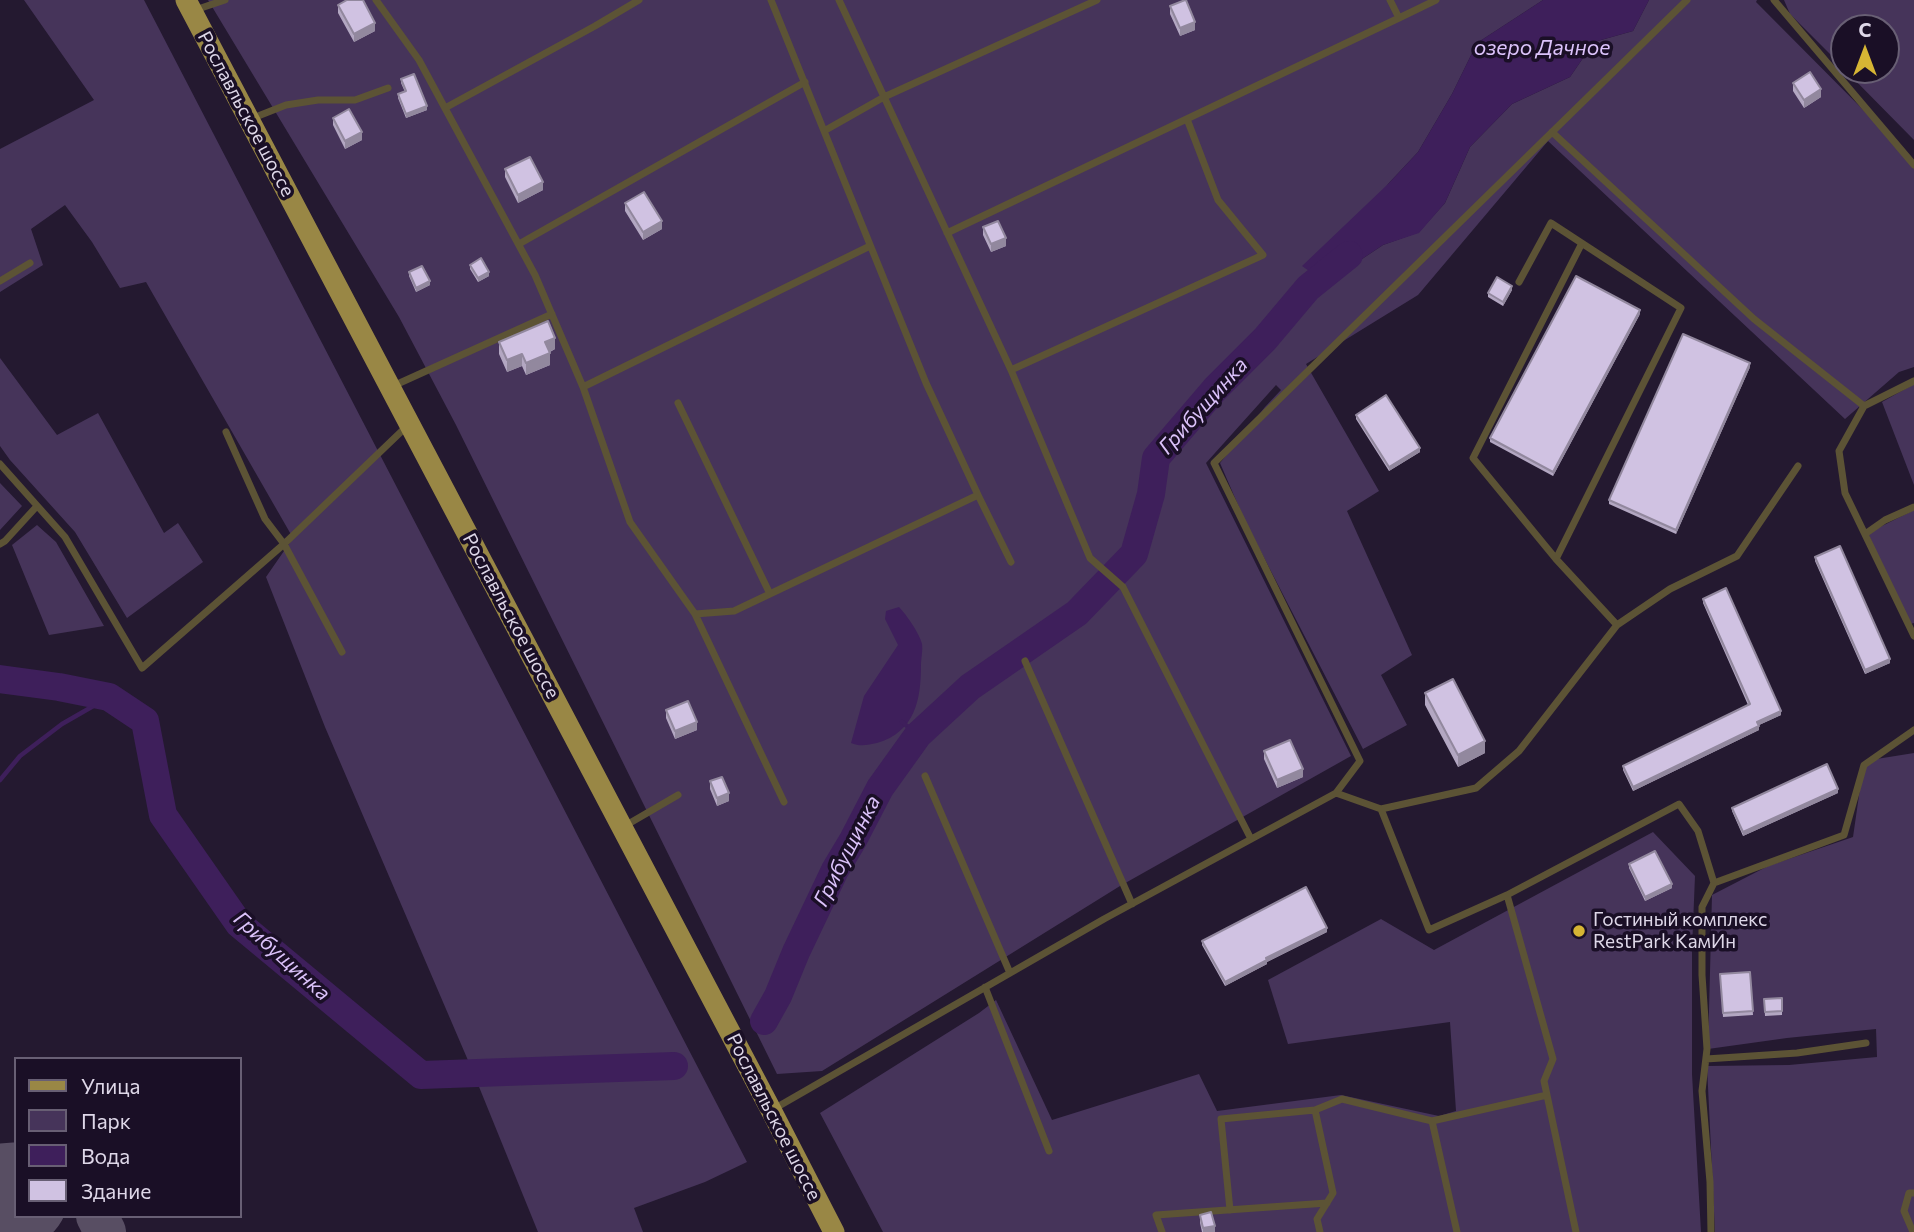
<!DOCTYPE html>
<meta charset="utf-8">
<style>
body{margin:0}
#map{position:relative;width:1914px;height:1232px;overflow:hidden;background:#241930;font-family:Commissioner,sans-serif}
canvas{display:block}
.legend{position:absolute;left:14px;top:1057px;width:228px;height:161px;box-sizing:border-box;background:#1a0f26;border:2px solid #685f74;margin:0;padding:9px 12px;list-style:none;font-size:21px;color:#ded7e8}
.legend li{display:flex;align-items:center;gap:14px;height:35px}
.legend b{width:35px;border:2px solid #685f74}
.north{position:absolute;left:1830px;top:14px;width:70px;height:70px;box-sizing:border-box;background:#1a0f26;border:2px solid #685f74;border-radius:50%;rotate:0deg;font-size:19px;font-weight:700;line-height:28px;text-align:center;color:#ded7e8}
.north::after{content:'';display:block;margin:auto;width:24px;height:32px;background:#d6b534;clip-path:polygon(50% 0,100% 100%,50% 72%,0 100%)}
</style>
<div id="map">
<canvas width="1914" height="1232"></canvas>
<ul class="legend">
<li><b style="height:9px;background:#998745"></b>Улица</li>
<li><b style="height:19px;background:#46345a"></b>Парк</li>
<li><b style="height:19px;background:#3e1f5b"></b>Вода</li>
<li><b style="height:19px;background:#d0c2e2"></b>Здание</li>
</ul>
<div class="north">С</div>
</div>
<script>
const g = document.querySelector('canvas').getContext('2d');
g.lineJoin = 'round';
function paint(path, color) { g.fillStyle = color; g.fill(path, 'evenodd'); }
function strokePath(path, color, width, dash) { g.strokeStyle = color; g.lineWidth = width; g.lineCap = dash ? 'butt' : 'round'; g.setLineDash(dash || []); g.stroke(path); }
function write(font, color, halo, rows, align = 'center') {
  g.font = font + ' Commissioner,sans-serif'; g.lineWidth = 7; g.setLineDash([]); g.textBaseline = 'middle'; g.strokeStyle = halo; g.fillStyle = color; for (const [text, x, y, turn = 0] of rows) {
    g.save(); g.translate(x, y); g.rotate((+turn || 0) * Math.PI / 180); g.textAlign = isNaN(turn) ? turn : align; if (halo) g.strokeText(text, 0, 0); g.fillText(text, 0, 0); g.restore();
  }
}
const green = new Path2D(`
 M24,0H144L747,1162L705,1182L634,1208L643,1232H538L473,1072L325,727L266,577L293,538L146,282L120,288L92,242L65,205L31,229L43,265L0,292V149L94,100Z
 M208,0H1543L1477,43L1452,94L1418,152L1388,184L1326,283L1383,245L1419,232L1445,203L1470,147L1512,104L1570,77L1594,42L1633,31L1649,0H1757L1756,2L1914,161V367L1899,372L1845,419L1548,141L1418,295L1306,364L1379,491L1347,511L1412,655L1381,675L1407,725L1363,749L1245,521L1220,463L1265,407L1281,390L1276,385L1206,463L1351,756L1120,886L822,1071L777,1074L456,425L399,317Z
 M1784,0H1914V140L1845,70H1886V28H1844V68L1790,14Z
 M0,358L57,435L98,413L164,533L178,523L203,562L127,618L75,532L10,460L0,446Z
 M1914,384V485L1882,402Z
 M0,483L22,506L0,530Z
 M1914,510V623L1907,625L1868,533Z
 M37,525L56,542L104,626L49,635L12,545Z
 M1914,753V1232H1715L1707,1066L1789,1065L1877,1057L1876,1029L1787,1038L1708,1049L1712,895L1768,866L1853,837L1864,761Z
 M1653,832L1695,876L1692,949V1074L1701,1232H883L820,1113L979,1013L996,1000L1052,1120L1199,1074L1217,1111L1341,1095L1439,1116L1456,1111L1450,1022L1288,1044L1268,980L1381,919L1434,950Z`);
const water = new Path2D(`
 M1543,0H1649L1633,31L1594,42L1570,77L1512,104L1470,147L1445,203L1419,233L1383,245L1326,283L1302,266L1388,184L1418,152L1452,94L1477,43Z
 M899,607C906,614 920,634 922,644C923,650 921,659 921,665C921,700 915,732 877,743C868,745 860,747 851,743L864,696L898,645L885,619L886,611Z`);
const stream = new Path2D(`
 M902,722L918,735
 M0,780L20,756L62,724L109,697`);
const river = new Path2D(`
 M0,679L59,687L109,697L145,721L163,815L239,924L421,1075L674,1066
 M764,1021L778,996L796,952L835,870L853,840L880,788L918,735L970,687L1077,613L1134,554L1151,494L1156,458L1215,389L1265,339L1308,288L1349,255`);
const taxiway = new Path2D(`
 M97,1216L105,1232`);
const runway = new Path2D(`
 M0,1196L16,1195`);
const lane = new Path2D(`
 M376,0L419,60L535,275L583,387
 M771,0L824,131
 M839,0L1011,370L1090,558L1123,587L1251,839
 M1774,0L1914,165
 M195,10L225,0
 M1399,18L1436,0
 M445,108L595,26L639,0
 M253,118L286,105L318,100H355L388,88
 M1552,132L1754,319L1864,406
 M947,233L1399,18L1390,0
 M519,244L805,82
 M870,246L583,387L630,522L695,614L734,611L978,495L926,383L824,131L884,97L1097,0
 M0,281L30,263
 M1519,282L1551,223L1681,308L1556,559L1473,458L1582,243
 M1011,370L1263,255L1218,200L1187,119
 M1914,381L1864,406L1839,451L1845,493L1914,636
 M393,386L552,314
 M678,403L770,594
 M226,432L265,519L284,544L342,652
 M0,464L65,537L142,668L284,544L406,427
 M978,495L1011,562
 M1865,534L1885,520L1914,507
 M0,544L5,541L37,506
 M1556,559L1617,625
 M695,614L784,802
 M1025,661L1132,904
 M925,776L1010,973
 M1336,793L1360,761L1214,463L1687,0
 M1381,809L1429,930L1507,895L1679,804L1698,831L1714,883L1844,835L1864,765L1914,730
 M623,827L678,795
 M1507,895L1553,1059L1544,1081L1576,1232
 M985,987L1049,1151
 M1706,1059L1797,1053L1866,1043
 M772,1110L1104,919L1336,793L1381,809L1476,788L1519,751L1617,625L1670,589L1737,556L1798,466
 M1432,1121L1547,1095
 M1230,1210L1221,1119L1315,1110
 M1162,1232L1156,1215L1327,1203
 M1320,1232L1317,1219L1333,1193L1315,1110L1342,1099L1432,1121L1457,1232
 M1711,1232L1710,1182L1702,1091L1707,1049L1702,975V907L1714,883
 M1913,1232L1904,1211L1909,1193H1914`);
const primary = new Path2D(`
 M186,0L771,1110L834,1232`);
const wall = new Path2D(`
 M338,5L375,31L354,42L338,13Z
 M1170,6L1195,30L1180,36L1170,14Z
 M401,79L427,110L406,118L398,98V94L405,92L401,83Z
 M1793,83L1821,97L1804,108L1793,91Z
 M333,118L362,140L345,149L333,125Z
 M505,169L543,190L518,203L505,177Z
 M625,203L662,229L643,240L625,211Z
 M983,227L1006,246L991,252L983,235Z
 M470,265L489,276L478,282L470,269Z
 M409,272L430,285L416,292L409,276Z
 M1512,290L1503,306L1488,297V293Z
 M1640,314L1553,476L1490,442V438Z
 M499,342L555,349L550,352V365L526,375L522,366L507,372L499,354Z
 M1750,367L1676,534L1609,504V500Z
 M1356,415L1420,452L1389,471L1356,419Z
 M1815,557L1890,663L1865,674L1815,561Z
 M1703,599L1781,715L1759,725V730L1633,791L1623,770V766L1748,705L1703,603Z
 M1425,693L1485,753L1458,767L1425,705Z
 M666,710L697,730L675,739L666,718Z
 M1264,751L1303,777L1277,788L1264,759Z
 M710,781L729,801L717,806L710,789Z
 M1838,793L1743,836L1732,811V808Z
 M1629,864L1672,888L1645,901L1629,868Z
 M1327,932L1267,962V964L1225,986L1202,945V941Z
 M1750,972L1753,1015L1723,1017L1720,974Z
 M1782,998V1015L1765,1016L1764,999Z
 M1200,1215L1215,1232H1202L1200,1223Z`);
const shadedWall = new Path2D(`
 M1195,22V30L1180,36V28Z
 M375,23V31L354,42V34Z
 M1821,89V97L1804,108V100Z
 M427,106V110L406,118V114Z
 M362,132V140L345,149V141Z
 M543,182V190L518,203V195Z
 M662,221V229L643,240V232Z
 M1006,238V246L991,252V244Z
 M489,272V276L478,282V278Z
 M430,281V285L416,292V288Z
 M1512,286V290L1503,306V302Z
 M1640,310V314L1553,476V472Z
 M555,338V349L545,354V342Z
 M550,353V365L526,375V363Z
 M522,354V366L507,372V360Z
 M1750,363V367L1676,534V530Z
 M1420,448V452L1389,471V467Z
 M1890,659V663L1865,674V670Z
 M1781,711V715L1757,726V722Z
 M697,722V730L675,739V731Z
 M1759,726V730L1633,791V787Z
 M1485,741V753L1458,767V755Z
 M1303,769V777L1277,788V780Z
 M1838,789V793L1743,836V832Z
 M729,793V801L717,806V798Z
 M1672,884V888L1645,901V897Z
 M1327,928V932L1267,962V964L1225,986V982L1266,958Z
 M1215,1226V1232H1203V1228Z`);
const building = new Path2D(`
 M347,0H363L375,23L354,34L338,5Z
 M1185,0H1186L1195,22L1180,28L1170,6Z
 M1810,72L1821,89L1804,100L1793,83Z
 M414,74L427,106L406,114L398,94L406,91L401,79Z
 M349,109L362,132L345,141L333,118Z
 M530,157L543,182L518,195L505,169Z
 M644,192L662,221L643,232L625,203Z
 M998,221L1006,238L991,244L983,227Z
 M481,258L489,272L478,278L470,265Z
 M422,266L430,281L416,288L409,272Z
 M1576,276L1640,310L1553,472L1490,438Z
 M1497,277L1512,286L1503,302L1488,293Z
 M548,321L555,338L545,342L550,353L526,363L522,354L507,360L499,342Z
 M1683,334L1750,363L1676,530L1609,500Z
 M1386,395L1420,448L1389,467L1356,415Z
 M1840,546L1890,659L1865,670L1815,557Z
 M1726,588L1781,711L1757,722L1759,726L1633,787L1623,766L1750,704L1703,599Z
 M1453,679L1485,741L1458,755L1425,693Z
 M688,701L697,722L675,731L666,710Z
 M1290,740L1303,769L1277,780L1264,751Z
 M1827,764L1838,789L1743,832L1732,808Z
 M722,777L729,793L717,798L710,781Z
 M1655,851L1672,884L1645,897L1629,864Z
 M1306,887L1327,928L1266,958L1267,960L1225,982L1202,941Z
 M1750,972L1753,1011L1723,1013L1720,974Z
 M1782,998V1011L1765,1012L1764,999Z
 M1211,1212L1215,1226L1203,1228L1200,1215Z`);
const markers = [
 [1579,931,7,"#d6b534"]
];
const streetNames = [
 ["Рославльское шоссе",246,114,62],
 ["Рославльское шоссе",511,616,62],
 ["Рославльское шоссе",774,1117,63]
];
const poiNames = [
 ["Гостиный комплекс",1593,920],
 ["RestPark КамИн",1593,942]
];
const waterNames = [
 ["озеро Дачное",1542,48],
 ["Грибущинка",1203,406,-48],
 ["Грибущинка",847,851,-63],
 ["Грибущинка",282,956,42]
];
paint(green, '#46345a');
paint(water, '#3e1f5b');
strokePath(stream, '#3e1f5b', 4.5);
strokePath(river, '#3e1f5b', 28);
strokePath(taxiway, '#584e63', 42);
strokePath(runway, '#584e63', 105);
strokePath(lane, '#5c5335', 7);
strokePath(primary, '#998745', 21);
paint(wall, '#b3a7c2');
paint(shadedWall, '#92889e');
paint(building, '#d0c2e2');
strokePath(building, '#92889e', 2);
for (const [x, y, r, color] of markers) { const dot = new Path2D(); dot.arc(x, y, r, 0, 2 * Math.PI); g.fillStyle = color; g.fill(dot); strokePath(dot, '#1a0f26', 2.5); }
write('19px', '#ded7e8', '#1a0f26', streetNames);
write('19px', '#ded7e8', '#1a0f26', poiNames, 'left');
write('italic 21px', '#dbc2fa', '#1a0f26', waterNames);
</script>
